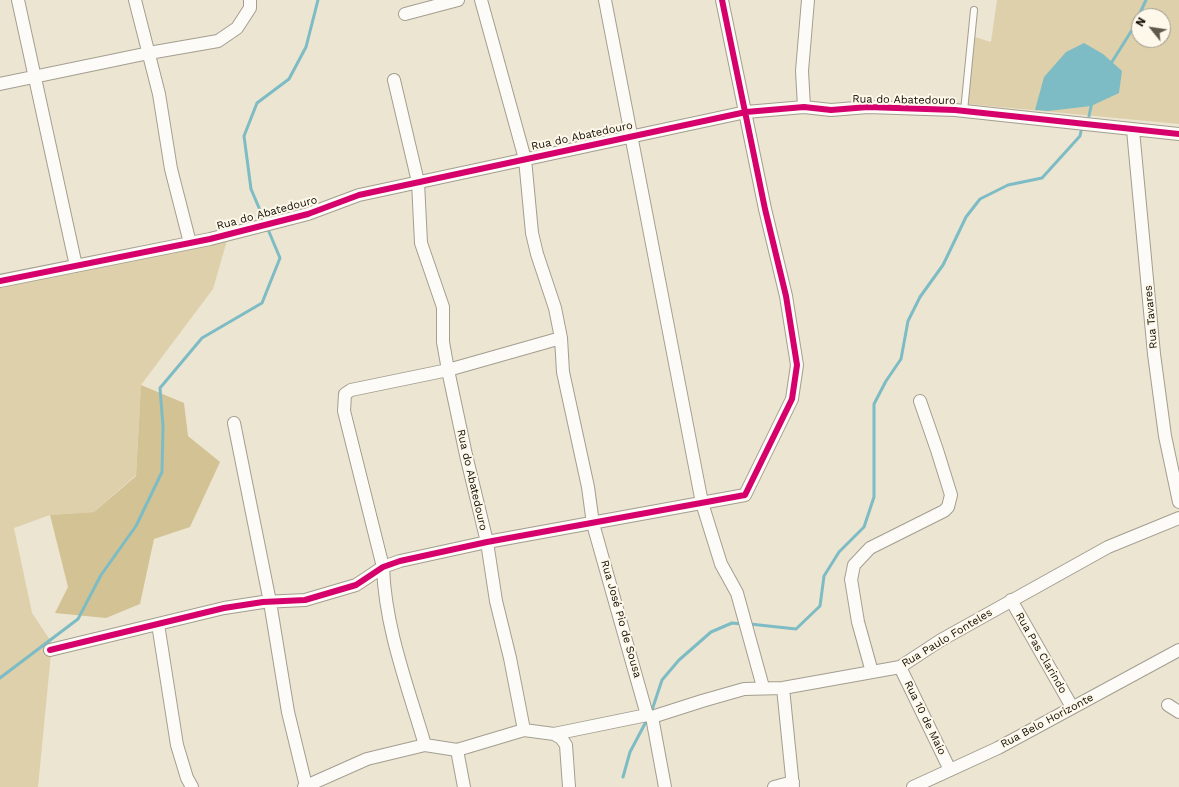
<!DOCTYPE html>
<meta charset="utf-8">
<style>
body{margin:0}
#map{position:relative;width:1179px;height:787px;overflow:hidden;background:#ece5d2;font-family:"Work Sans",sans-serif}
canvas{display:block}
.north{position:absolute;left:1131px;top:8px;width:40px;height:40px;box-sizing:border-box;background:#fdf8ea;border:1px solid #9f9a8e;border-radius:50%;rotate:300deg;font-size:11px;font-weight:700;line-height:16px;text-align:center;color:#120d03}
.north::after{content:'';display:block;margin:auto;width:14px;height:18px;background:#5e594b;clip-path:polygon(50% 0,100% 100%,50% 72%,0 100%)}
</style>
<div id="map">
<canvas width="1179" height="787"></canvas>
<div class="north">N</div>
</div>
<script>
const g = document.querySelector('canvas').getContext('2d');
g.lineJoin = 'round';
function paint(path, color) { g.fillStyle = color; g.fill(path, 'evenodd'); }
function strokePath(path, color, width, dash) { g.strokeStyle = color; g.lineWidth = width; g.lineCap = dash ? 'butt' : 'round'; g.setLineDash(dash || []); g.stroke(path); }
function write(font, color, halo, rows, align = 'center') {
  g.font = font + ' "Work Sans",sans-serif'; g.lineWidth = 4; g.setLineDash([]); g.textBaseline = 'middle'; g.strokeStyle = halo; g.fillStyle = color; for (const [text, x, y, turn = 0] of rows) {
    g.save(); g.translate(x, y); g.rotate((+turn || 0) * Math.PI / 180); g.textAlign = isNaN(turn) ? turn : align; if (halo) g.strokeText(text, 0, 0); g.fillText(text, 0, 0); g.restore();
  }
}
const green = new Path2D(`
 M997,0H1179V124L968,104L975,37L991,42ZM1139,16H1163V40H1139Z
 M228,237L213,289L141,385L136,475L94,512L50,515L14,528L32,613L52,643L38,787H0V288Z`);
const forest = new Path2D(`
 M141,385L184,403L188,436L220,462L190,527L154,539L140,604L106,618L55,613L68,587L50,515L94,512L136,476Z`);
const water = new Path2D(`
 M1084,43L1103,54L1122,71L1119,93L1091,106L1048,111L1035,110L1044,77L1066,52Z`);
const stream = new Path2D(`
 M1110,65L1132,30L1146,0
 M1089,116L1092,102
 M265,222L251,189L244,136L257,103L289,79L306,47L318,0
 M750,624L796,629L820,606L824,576L839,552L864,527L874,497V404L886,381L901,359L908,321L920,297L943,265L966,217L980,199L1008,185L1042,178L1080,136L1082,127
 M0,678L78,619L101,575L136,526L162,472L163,426L160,388L202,338L262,303L280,258L267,227
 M651,713L662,680L679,660L711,632L732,623L742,624
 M623,777L630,752L648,718`);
const service = new Path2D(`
 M964,111L974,10`);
const minor = new Path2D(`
 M18,0L76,266
 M135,0L159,94L171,169L190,243
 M481,0L525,159L532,233L537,254L555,308L561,338L563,372L588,487L593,524L647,715
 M605,0L702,503L721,564L737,593L763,687
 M405,14L458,0
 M394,80L418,182L421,243L443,307V342L448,370L466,455L487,542L496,601L510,658L524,730
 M0,84L149,53L218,41L237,28L250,8V0
 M804,107L802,71L808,0
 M1133,130L1154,354L1165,436L1179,502
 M0,281L210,239L308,214L359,195L746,112L804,107L831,110L868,107L955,110L1179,134
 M234,423L270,602L288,712L306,786
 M851,579L858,622L872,672
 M851,580L854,565L870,548L944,511L948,507L951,495L937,450L920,401
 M1011,600L1072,707
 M158,624L177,745L187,778L192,787
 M50,650L224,608L263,602L305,600L356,585L383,567L400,561L487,542L745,495L792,399L797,365L786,296L765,209L722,0
 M900,667L950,770
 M783,688L793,787
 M1168,705L1179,712
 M652,717L702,701L744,689L783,688L900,667L941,640L1108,547L1179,518
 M652,717L665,787
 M554,734L561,738L566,745L569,787
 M425,745C408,687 385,628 383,567L344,411L345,394L351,390L448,370L561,338
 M457,750L464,787
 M304,787L367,759L425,745L457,750L524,730L554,734L647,715L652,717
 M774,787L793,782
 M913,787L998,748L1179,650`);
const cycleway = new Path2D(`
 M0,281L210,239L308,214L359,195L746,112L804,107L831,110L868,107L955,110L1179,134
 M50,650L224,608L263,602L305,600L356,585L383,567L400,561L487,542L745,495L792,399L797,365L786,296L765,209L722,0`);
const streetNames = [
 ["Rua do Abatedouro",904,100,1],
 ["Rua do Abatedouro",582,136,-12],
 ["Rua do Abatedouro",267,213,-15],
 ["Rua Tavares",1151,317,-95],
 ["Rua do Abatedouro",472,480,77],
 ["Rua José Pio de Sousa",621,619,74],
 ["Rua Paulo Fonteles",947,638,-31],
 ["Rua Pas Clarindo",1041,653,60],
 ["Rua 10 de Maio",925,718,64],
 ["Rua Belo Horizonte",1047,721,-28]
];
paint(green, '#ded0aa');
paint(forest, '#d3c294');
paint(water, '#7dbcc4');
strokePath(stream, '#7dbcc4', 3);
strokePath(service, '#a39e8f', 8);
strokePath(minor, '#a39e8f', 14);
strokePath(service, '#fcfbf8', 6);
strokePath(minor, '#fcfbf8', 12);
strokePath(cycleway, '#d6006c', 6);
write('11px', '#120d03', '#fdf8ea', streetNames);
</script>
